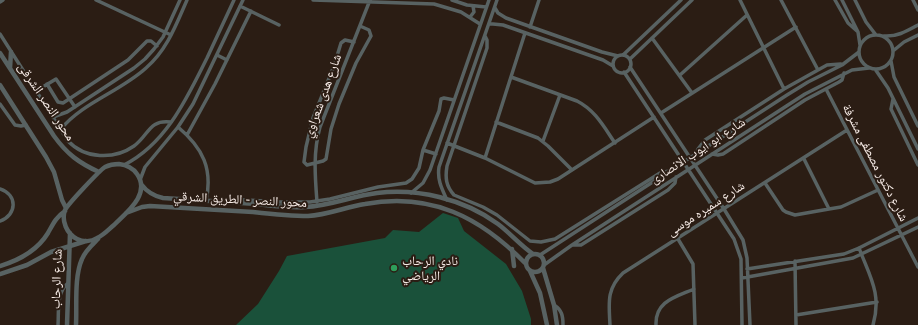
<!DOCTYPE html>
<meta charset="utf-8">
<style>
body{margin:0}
canvas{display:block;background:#2b1d14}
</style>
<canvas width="918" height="325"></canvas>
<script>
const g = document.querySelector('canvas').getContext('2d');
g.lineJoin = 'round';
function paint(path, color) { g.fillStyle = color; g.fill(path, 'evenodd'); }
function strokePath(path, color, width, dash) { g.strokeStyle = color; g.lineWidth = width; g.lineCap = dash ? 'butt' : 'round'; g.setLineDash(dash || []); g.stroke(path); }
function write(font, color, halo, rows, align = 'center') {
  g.font = font + ' "Fira Sans Condensed","Noto Naskh Arabic",sans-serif'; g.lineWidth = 4; g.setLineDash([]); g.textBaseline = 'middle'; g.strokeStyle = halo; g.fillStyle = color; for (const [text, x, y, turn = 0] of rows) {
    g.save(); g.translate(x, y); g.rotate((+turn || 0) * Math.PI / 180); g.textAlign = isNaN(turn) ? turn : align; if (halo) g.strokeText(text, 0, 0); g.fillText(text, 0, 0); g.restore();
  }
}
const green = new Path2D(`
 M443,213L458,218L464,231L506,264L522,291L531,319V325H236L258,304L279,271L287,256L385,238L393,230L419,232Z`);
const minor = new Path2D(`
 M96,0L171,35
 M313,0L434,4L461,12L480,24
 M452,0L467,5L486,7
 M740,0L784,89
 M781,0L818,70
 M835,0L848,23L857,31
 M842,0L858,32L860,45
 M855,0L866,22L876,35
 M913,0L918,10
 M0,2L3,0
 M240,6L279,25
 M495,8L498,13L506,18L602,52L618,56
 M470,17L474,12L473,6
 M489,24H493L503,25L603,60L613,66
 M530,27L539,0
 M0,34L68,141C85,159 114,160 134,146C149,135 149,119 171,122
 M859 52a17 17 0 1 1 34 0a17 17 0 1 1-34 0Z
 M485,36L487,40V48L447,166C445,178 446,186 454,195L483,207L497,215L530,241L541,242L555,239L660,173L669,171
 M884,36C897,37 907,31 918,25
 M652,38L692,93
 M354,42L345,40L341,43L334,66L313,118L306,147L304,162L307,165L323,161L326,159L331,129L339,104L356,63L371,36L369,30L360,26
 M893,51L904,42L918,35
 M217,55L227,60
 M623,55L681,0
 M613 64a9 9 0 1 1 18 0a9 9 0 1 1-18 0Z
 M630,59L692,0
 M891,61L894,77L918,126
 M630,67L724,209L743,240L747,258L750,325
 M875,69L888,88L918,149
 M624,72L734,239L741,259L742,325
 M680,75L747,15
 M511,77L577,101C595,110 604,127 615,143
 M47,84L58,102L63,103L128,60L147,41H151L157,46
 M826,89L918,267
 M36,91L56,79L75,107
 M893,99L891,109L918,165
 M0,104L15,125L21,126L26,125
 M661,113L796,27
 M53,117L67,112L134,68L145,59L154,49L163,37L180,0
 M496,122L538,138L548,146L572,170
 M178,127C203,148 213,169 206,201
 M61,129C82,103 121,91 146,68C167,50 176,25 187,0
 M187,135L215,84L251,11
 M543,141L560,95
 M447,143L485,158L535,183L550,182L558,179L654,117
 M423,150L436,154
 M696,154L698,149L705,140L784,89L818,70L827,65L841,64
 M712,154L718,155L723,154L805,100L839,82L842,80L844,73
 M485,158L525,33
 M804,159L829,209
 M124,165C166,144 187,98 207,58C216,39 225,19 234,0
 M140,180L145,167L178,127L193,104L243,0
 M765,183L783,210L786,212L795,215L829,209L841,207L878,190
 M0,189C18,195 17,215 0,221
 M411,193L423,183L430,170L489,0
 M447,200C442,189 437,180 439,167L497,0
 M222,201L230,199L281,202H310L330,199L378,187L406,183L412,179L419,168L423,150L439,111L441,99L444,98L454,100
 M317,202C315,176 313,152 320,127L370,0
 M678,239L693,264L695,325
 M572,245H581L668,190L675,183L676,177
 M859,248C870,277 882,294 873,325
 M540,255L787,95L808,82L842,65L859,52
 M795,261L796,325
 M544,265L572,245L805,94L852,70L869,68
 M747,269L844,254L859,248L918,218
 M742,278L853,258L918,227
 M554,305C562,310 563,316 563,325
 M796,315L877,302
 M58,325C59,311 56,293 68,283
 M610,325C609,304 606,289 623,273L847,130
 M656,325C655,301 676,297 694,289`);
const tertiary = new Path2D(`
 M0,53L54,136C67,154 79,163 99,172
 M10,68L11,52
 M0,85L46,157L54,172L62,200L66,208
 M119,164C127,165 133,168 137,174C151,194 127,212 114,225C109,229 104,235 97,238C91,242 83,242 77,239C67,234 61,221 65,210C68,204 99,171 105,167C109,165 114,164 119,164Z
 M141,184C147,192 153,196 163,198C194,200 225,202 257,204C273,206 289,208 305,207C330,206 352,196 377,193C418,188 464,199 498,224C510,233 520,245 533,254
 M126,213L142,207L150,206C185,208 219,210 253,212C271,214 290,216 308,216C327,215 346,207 365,204C431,192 480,217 525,263
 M512,249L514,266
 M526 263a9 9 0 1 1 18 0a9 9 0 1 1-18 0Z
 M0,266C20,260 37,251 48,233C53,224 56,217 65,211
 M543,268L554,305L557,325
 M530,271L540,293L547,325
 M0,274L27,265L51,252L86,241
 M67,325L70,233
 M76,325C77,305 74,277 82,259C85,251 92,245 98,239`);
const markers = [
 [394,268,4,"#2e9e5b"]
];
const streetNames = [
 ["شارع هدى شعراوي",323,96,-70],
 ["محور النصر الشرقى",46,102,56],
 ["شارع ابو ايوب الانصارى",698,151,-33],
 ["شارع دكتور مصطفى مشرفة",875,163,63],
 ["محور النصر - الطريق الشرقي",240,200,3],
 ["شارع سميره موسى",706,209,-33],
 ["شارع الرحاب",57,279,-88]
];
const poiNames = [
 ["نادي الرحاب",402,261],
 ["الرياضي",402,276]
];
paint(green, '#1a513a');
strokePath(minor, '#586262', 3.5);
strokePath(tertiary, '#586262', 4.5);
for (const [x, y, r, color] of markers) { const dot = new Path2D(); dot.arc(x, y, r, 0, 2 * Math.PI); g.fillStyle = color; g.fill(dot); strokePath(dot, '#2b1d14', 1.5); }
write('13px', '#f7ece7', '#2b1d14', streetNames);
write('13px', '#f7ece7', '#2b1d14', poiNames, 'left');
</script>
